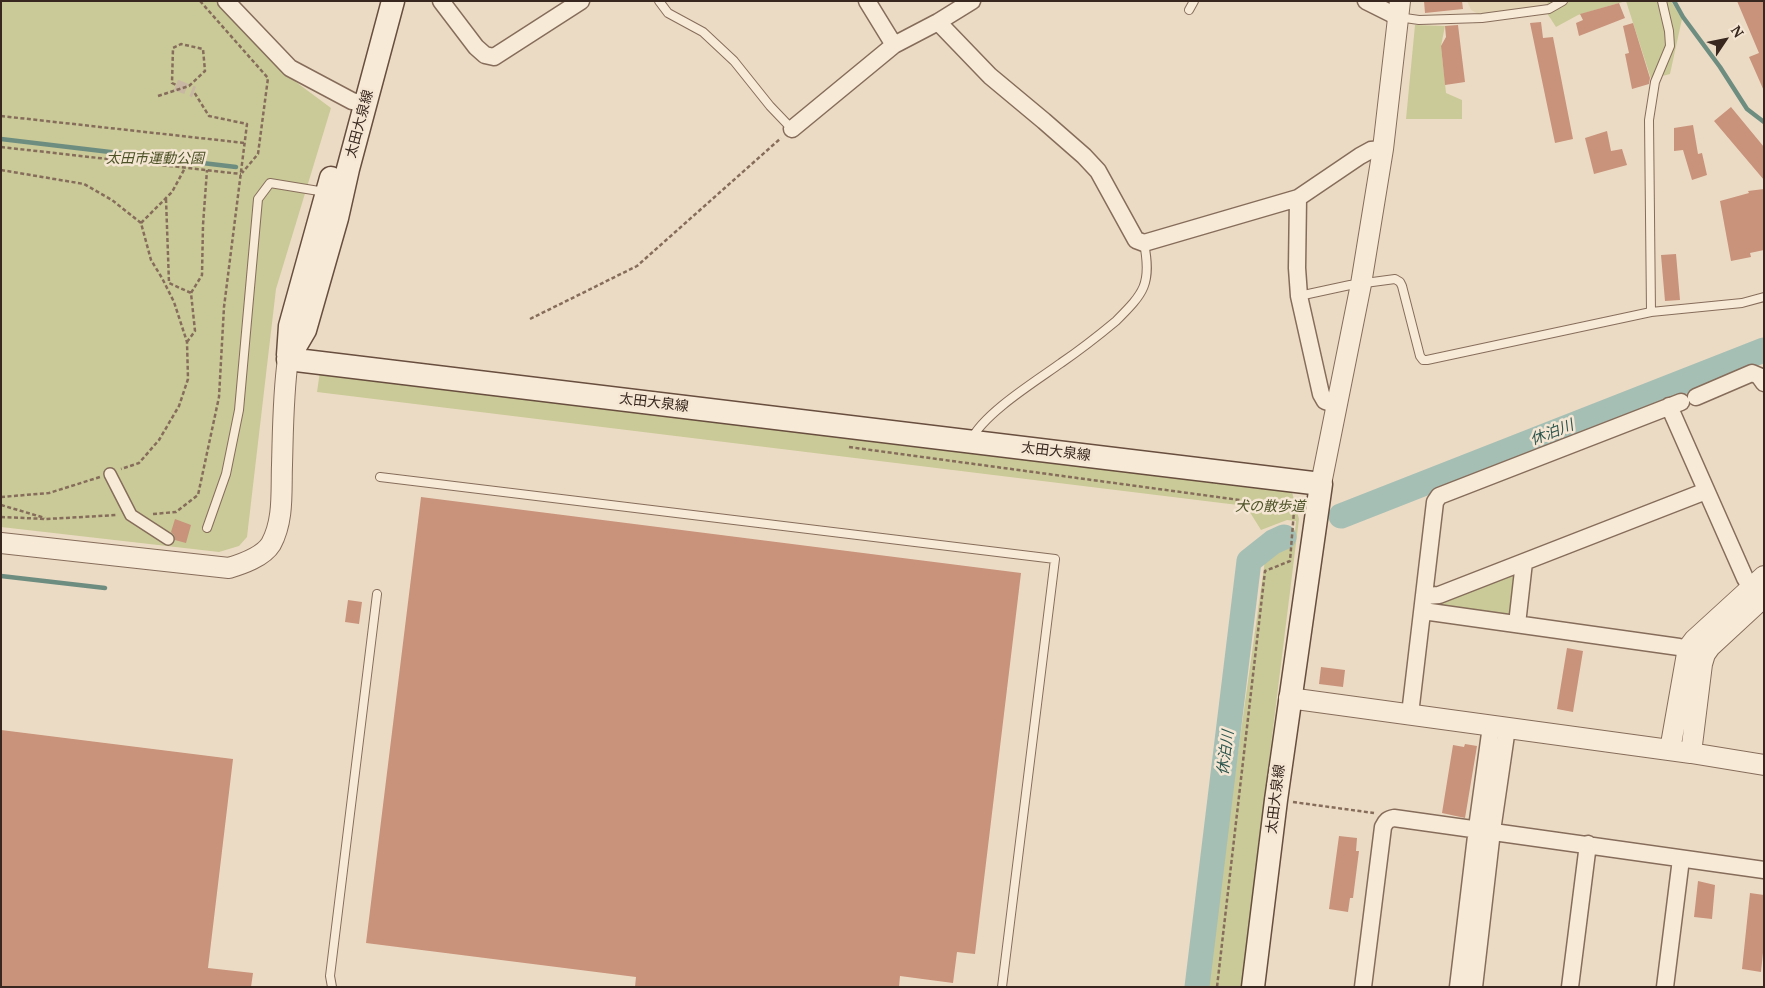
<!DOCTYPE html>
<meta charset="utf-8">
<style>
body{margin:0}
#map{position:relative;width:1765px;height:988px;overflow:hidden;background:#ecdbc4;font-family:"PT Serif",serif}
canvas{display:block}
.frame{position:absolute;inset:0;border:2px solid #37271f;pointer-events:none}
.north{position:absolute;left:1700px;top:15px;width:50px;height:50px;-webkit-text-stroke:4px #f4e6d3;paint-order:stroke;rotate:56deg;font-size:14px;font-weight:700;line-height:20px;text-align:center;color:#37271f}
.north::after{content:'';display:block;margin:auto;width:18px;height:22px;background:#37271f;clip-path:polygon(50% 0,100% 100%,50% 72%,0 100%)}
</style>
<div id="map">
<canvas width="1765" height="988"></canvas>
<div class="frame"></div>
<div class="north">N</div>
</div>
<script>
const g = document.querySelector('canvas').getContext('2d');
g.lineJoin = 'round';
function paint(path, color) { g.fillStyle = color; g.fill(path, 'evenodd'); }
function strokePath(path, color, width, dash) { g.strokeStyle = color; g.lineWidth = width; g.lineCap = dash ? 'butt' : 'round'; g.setLineDash(dash || []); g.stroke(path); }
function write(font, color, halo, rows, align = 'center') {
  g.font = font + ' "PT Serif","Noto Sans JP",serif'; g.lineWidth = 5; g.setLineDash([]); g.textBaseline = 'middle'; g.strokeStyle = halo; g.fillStyle = color; for (const [text, x, y, turn = 0] of rows) {
    g.save(); g.translate(x, y); g.rotate((+turn || 0) * Math.PI / 180); g.textAlign = isNaN(turn) ? turn : align; if (halo) g.strokeText(text, 0, 0); g.fillText(text, 0, 0); g.restore();
  }
}
const farmland = new Path2D(`
 M1467,1H1548L1546,8L1478,14L1471,10Z`);
const green = new Path2D(`
 M1,1H221L296,80V82L331,108L276,289L247,537L239,546L219,552L1,527Z
 M1548,1H1671L1682,19L1670,74L1651,79L1626,1L1578,15L1556,27L1545,10Z
 M1415,25L1445,26L1441,46L1446,93L1462,100V119H1406Z
 M320,371L1292,492L1299,519L1241,987H1205L1265,560L1277,550L1294,540L1296,521L1287,520L1261,530L1246,506L317,392Z
 M1510,574L1517,575L1512,613L1508,616L1437,607V603Z`);
const stream = new Path2D(`
 M1674,1L1683,17L1720,67L1747,109L1764,122
 M1,139L236,167
 M1,576L105,588`);
const river = new Path2D(`
 M1341,516L1764,350
 M1197,987L1249,561L1273,542L1284,537`);
const building = new Path2D(`
 M1424,1H1462L1463,9L1425,13Z
 M1737,1H1764V91L1749,57L1759,53Z
 M1619,3L1625,18L1579,36L1576,23L1583,20L1580,14Z
 M1541,22L1543,38L1553,37L1573,139L1555,143L1530,23Z
 M1633,23L1650,78L1649,84L1632,89L1625,54L1629,53L1623,26Z
 M1458,25L1465,82L1445,85L1441,46L1446,37L1445,26Z
 M1731,107L1764,147V180L1714,121Z
 M1693,125L1698,154L1702,153L1707,175L1692,180L1683,150L1674,151V128Z
 M1607,131L1611,151L1622,149L1627,165L1594,174L1585,138Z
 M1764,189V250L1750,253L1751,257L1731,261L1720,201L1749,193L1748,191Z
 M1676,254L1680,300L1665,301L1661,255Z
 M421,497L1021,573L975,954L957,952L953,983L900,976L899,987H635L636,977L366,943Z
 M175,519L191,525L186,543L175,540L174,535L171,532Z
 M348,600L362,602L359,624L345,622Z
 M1567,648L1583,651L1573,712L1557,709Z
 M1321,667L1345,670L1343,687L1319,684Z
 M1,730L233,759L208,968L253,973L251,987H1Z
 M1465,744L1477,746L1465,818L1442,813L1453,745L1464,747Z
 M1339,836L1357,838L1356,851H1359L1353,898H1350L1348,912L1329,909Z
 M1698,881L1715,885L1712,919L1694,917Z
 M1750,893L1764,895V943L1761,972L1742,969Z`);
const pedestrianTunnel = new Path2D(`
 M176,85L194,92`);
const path = new Path2D(`
 M200,1L268,78L258,154L242,173
 M158,96L189,86L205,71L203,49L181,44L173,48L172,83L176,85
 M1,116L245,143
 M1,147L241,174
 M1,170L84,184L112,200L141,223L151,260L162,278L174,302L187,342L188,379L179,406L159,440L139,463L121,469
 M166,199L169,283L191,293
 M141,223L172,192L185,168
 M530,319L637,266L781,138
 M187,342L195,331L191,293L202,275L203,225L207,170
 M849,447L1291,507L1294,511L1290,561L1265,571L1217,987
 M1,497L49,493L100,477
 M1,505L45,518
 M153,514L176,512L198,495L219,397L224,307L247,124L209,116L194,92
 M1,517L46,519L117,515
 M1293,802L1374,813`);
const service = new Path2D(`
 M659,1L668,13L703,32L734,61L770,106L792,129
 M1189,10L1194,1
 M1398,17L1419,20L1482,18L1549,9L1563,1
 M1299,296L1350,285L1395,279L1400,282L1402,286L1420,356L1423,360H1427L1651,312L1742,303L1764,297
 M1651,312L1649,120L1655,82L1670,46L1669,31L1662,1
 M971,440C984,413 1036,381 1061,363C1080,350 1098,336 1116,321C1144,293 1152,284 1144,243
 M380,477L1055,559L1002,987
 M207,528L226,474L239,410L258,199L270,183L325,192
 M332,987L330,976L377,594`);
const pedestrian = new Path2D(`
 M110,474L131,515L168,539`);
const minor = new Path2D(`
 M226,1L290,68L352,101L365,104
 M441,1L476,47L485,55L494,57L581,1
 M867,1L894,45
 M1366,1L1398,17
 M938,22L990,76L1044,121L1084,156L1098,171L1136,240L1144,243L1298,198L1360,156L1371,150L1383,149
 M792,129L894,45L938,22L972,1
 M1298,198L1297,268L1299,296L1321,394L1325,401L1337,405
 M1696,397L1752,373L1759,376L1764,383
 M1669,406L1745,578L1751,588L1758,596
 M1425,596L1439,595L1706,491
 M1423,611L1679,647L1698,651
 M1517,624L1524,562
 M1410,714L1435,502L1439,496L1681,402
 M1363,987L1383,827C1386,821 1388,819 1394,818L1764,870
 M1458,987L1477,828L1491,726
 M1474,987L1492,831L1507,728
 M1570,987L1588,844
 M1665,987L1681,859`);
const tertiary = new Path2D(`
 M1321,484L1361,284L1383,149L1400,1
 M1,543L229,568C242,564 263,557 271,544C284,520 281,492 282,465C283,430 283,394 288,359
 M1289,698L1691,753L1764,765
 M1670,750L1688,648L1694,640L1764,576
 M1691,753L1702,664L1705,654L1710,647L1764,597`);
const secondary = new Path2D(`
 M288,355L290,326L331,178
 M288,359L1321,484L1276,800L1253,987
 M288,359L305,330L337,218L348,169L393,1`);
const streetNames = [
 ["太田大泉線",360,124,-75],
 ["太田大泉線",654,403,7],
 ["太田大泉線",1056,452,7],
 ["太田大泉線",1276,799,-83]
];
const parkNames = [
 ["太田市運動公園",155,159],
 ["犬の散歩道",1270,507]
];
const waterNames = [
 ["休泊川",1552,433,-21],
 ["休泊川",1226,753,-83]
];
paint(farmland, '#e2d4b2');
paint(green, '#caca98');
strokePath(stream, '#6d8d81', 4.5);
strokePath(river, '#a6bfb5', 25);
paint(building, '#c9927b');
strokePath(pedestrianTunnel, '#c8b7a3', 11, [11, 5.5]);
strokePath(service, '#866d5b', 10);
strokePath(pedestrian, '#866d5b', 14);
strokePath(minor, '#866d5b', 19);
strokePath(tertiary, '#866d5b', 22);
strokePath(secondary, '#684e3e', 25);
strokePath(path, '#866d5b', 2.5, [4, 2.5]);
strokePath(service, '#f7ead7', 8);
strokePath(pedestrian, '#f7ead7', 11);
strokePath(minor, '#f7ead7', 16);
strokePath(tertiary, '#f7ead7', 20);
strokePath(secondary, '#f7ead7', 22);
write('14px', '#37271f', '#f4e6d3', streetNames);
write('italic 14px', '#4c5226', '#f4e6d3', parkNames);
write('italic 15px', '#2e564e', '#f4e6d3', waterNames);
</script>
